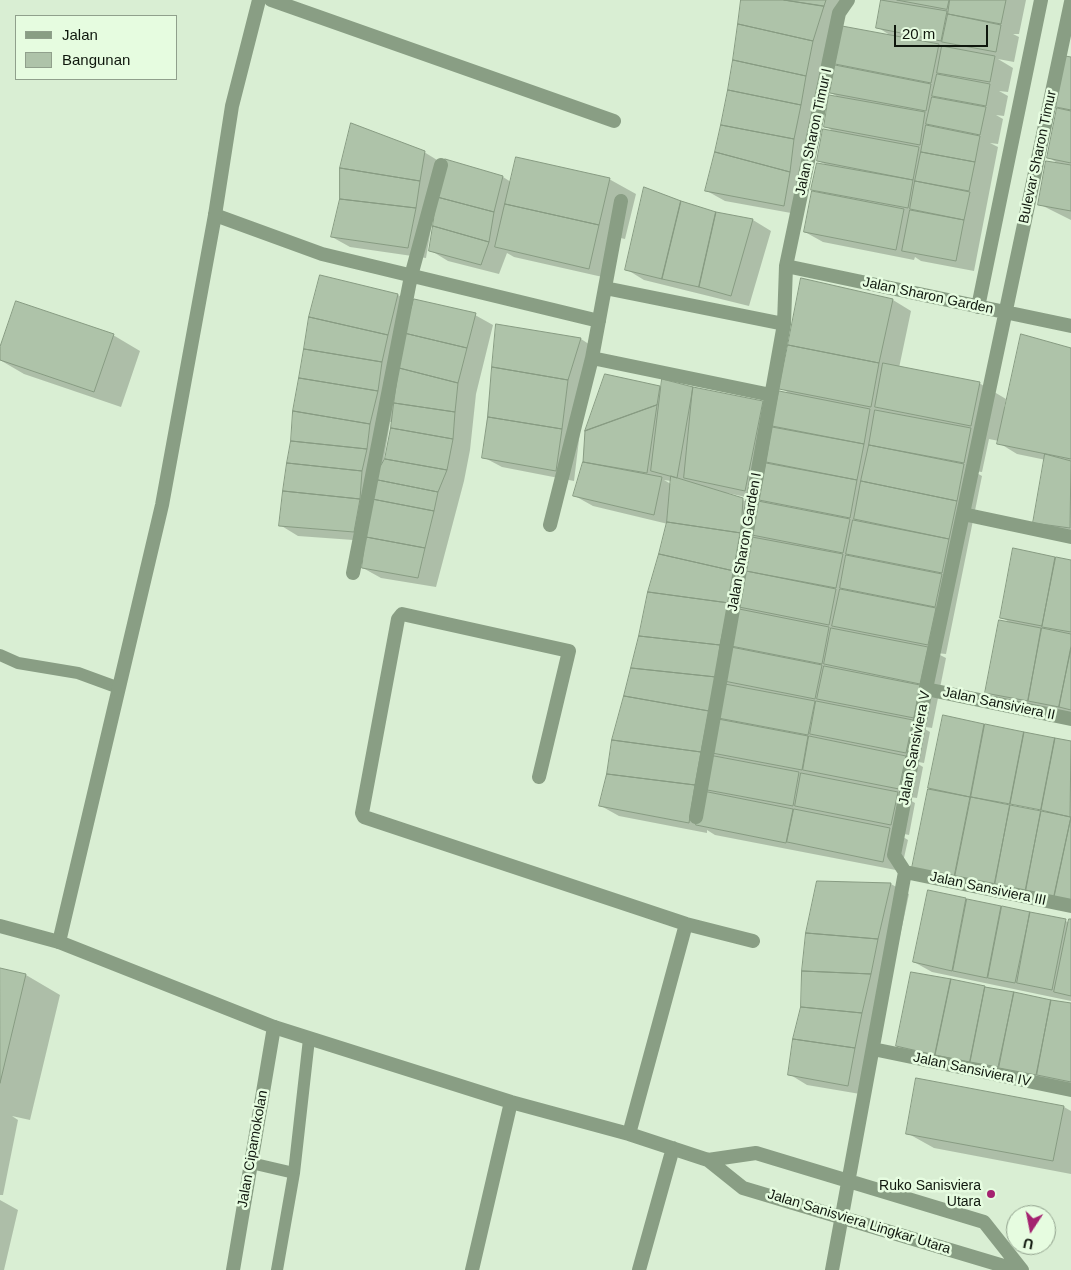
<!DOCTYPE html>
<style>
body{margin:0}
#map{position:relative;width:1071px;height:1270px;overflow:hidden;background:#d9eed3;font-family:Helvetica,sans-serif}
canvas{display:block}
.legend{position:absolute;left:15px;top:15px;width:162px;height:65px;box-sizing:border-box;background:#e6fce0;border:1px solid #90a08c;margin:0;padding:6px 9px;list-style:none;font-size:15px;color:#0f170d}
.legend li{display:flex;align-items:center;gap:10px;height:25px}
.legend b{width:25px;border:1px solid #90a08c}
.north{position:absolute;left:1006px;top:1205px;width:50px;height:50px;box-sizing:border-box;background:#e6fce0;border:1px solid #90a08c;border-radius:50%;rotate:191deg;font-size:14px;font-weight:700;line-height:20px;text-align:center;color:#0f170d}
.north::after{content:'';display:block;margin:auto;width:18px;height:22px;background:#a42270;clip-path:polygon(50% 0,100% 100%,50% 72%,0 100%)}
.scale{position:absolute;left:894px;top:25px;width:94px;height:22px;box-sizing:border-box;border:2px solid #0f170d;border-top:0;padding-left:6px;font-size:15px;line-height:18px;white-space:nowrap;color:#0f170d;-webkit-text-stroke:4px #e6fce0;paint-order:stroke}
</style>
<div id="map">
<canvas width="1071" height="1270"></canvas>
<ul class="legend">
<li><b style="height:6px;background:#899e84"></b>Jalan</li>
<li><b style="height:14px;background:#aec3a9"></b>Bangunan</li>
</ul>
<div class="north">U</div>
<div class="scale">20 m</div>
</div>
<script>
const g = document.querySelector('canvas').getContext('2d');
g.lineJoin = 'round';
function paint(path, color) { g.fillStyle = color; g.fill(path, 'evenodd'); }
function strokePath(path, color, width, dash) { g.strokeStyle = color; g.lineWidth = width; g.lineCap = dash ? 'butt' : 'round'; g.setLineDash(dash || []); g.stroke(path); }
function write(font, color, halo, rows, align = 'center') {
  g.font = font + ' Helvetica,sans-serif'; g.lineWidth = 5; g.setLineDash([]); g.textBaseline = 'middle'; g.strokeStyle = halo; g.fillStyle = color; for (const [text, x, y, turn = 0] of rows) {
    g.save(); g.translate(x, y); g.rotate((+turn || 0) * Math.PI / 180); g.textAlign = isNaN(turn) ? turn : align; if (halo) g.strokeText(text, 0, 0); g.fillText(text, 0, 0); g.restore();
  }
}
const shadow = new Path2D(`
 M742,0H845L802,215L725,201L707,191L717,152L734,61Z
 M882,0H1026L1019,34H1013L1019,37L1014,62L998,59L1013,68L1008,92L999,91L1008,96L1004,116L996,115L1003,119L998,144L990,143L998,147L974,271L921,261L915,257L914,260L823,242L805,232L820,194L813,189L827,165L818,161L836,133L825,126L840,98L831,93L844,68L836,64L893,37L877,27Z
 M1071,58V220L1039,204L1059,164L1048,157L1065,111L1057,107Z
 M424,152L442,163L426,258L350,247L332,237Z
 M446,160L503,177L511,182L609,179L636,194L625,239L616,237L607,278L514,257L507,253L499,274L448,261L430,250Z
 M716,213L753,220L771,231L749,306L644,280L626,269Z
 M320,277L398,295L414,304L475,315L493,325L476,394L470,450L464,481L436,587L381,578L363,568L367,541L298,536L280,525ZM390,422H392L386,459L383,465Z
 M802,280L893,300L911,311L899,368L979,383L1006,399L1004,408L1006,409L1071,349V535L1034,522L1046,460L1017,454L999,443V441L989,439L982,472L973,471L982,476L946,654L936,653L946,658L932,728L920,726L930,732L924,763L913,761L923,767L917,798L902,796L915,803L909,835L895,832L908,840L901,871L715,835L707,830V833L619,816L601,806L613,740L668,524L593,506L575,496L584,462L586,431L606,375L662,389L663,381L762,403L777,411L792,395L781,388ZM664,480L671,481V484ZM727,493L760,500L758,509L743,500L727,495Z
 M497,325L581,339L598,350L585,390L574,481L502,467L483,457Z
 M113,335L140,351L121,407L24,374L0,360V351Z
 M1014,549L1071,561V716L1005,702L987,692L1011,623L1001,617Z
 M944,717L1071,742V906L913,868ZM999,801L1047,810L1046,814L999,803Z
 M818,882L891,884L909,894L866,1095L807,1085L789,1074L802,1008Z
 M928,892L1069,922L1071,920V1001L932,972L914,962Z
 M0,969L26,975L60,995L30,1120L12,1116L18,1120L3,1195H0Z
 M912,973L1071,1004V1088L915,1056L897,1046Z
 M1064,1107L1071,1111V1174L934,1148L907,1133Z
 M0,1200L18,1210L4,1270H0Z`);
const building = new Path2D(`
 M741,0H784L824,6L813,41L738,24Z
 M784,0H826L824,6Z
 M881,0L947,11L941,41L876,28Z
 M897,0H949L947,9Z
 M950,0H1006L1001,24L948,14Z
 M948,14L1001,25L996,52L942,42Z
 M738,24L813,41L806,76L733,60Z
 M842,26L939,44L931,83L835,64Z
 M942,46L995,56L990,82L937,73Z
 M1065,56L1071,57V110L1056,107Z
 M733,60L806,76L801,105L728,90Z
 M835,65L931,84L926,111L830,93Z
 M937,74L990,84L986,106L932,96Z
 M728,90L801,105L794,139L721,125Z
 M829,95L925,112L920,145L824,127Z
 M932,97L986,107L980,135L926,124Z
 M1057,108L1071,111V163L1047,158Z
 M351,123L425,151L420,181L340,168Z
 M721,125L794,139L790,172L715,152Z
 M926,125L980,136L975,162L921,152Z
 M823,129L919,147L913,180L817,161Z
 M715,152L790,172L784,206L705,191Z
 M921,152L975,162L969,191L915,181Z
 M516,157L610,178L599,225L505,204Z
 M445,159L503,176L494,212L437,197Z
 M1046,161L1071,165V211L1038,205Z
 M817,163L913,180L908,208L811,190Z
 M340,168L420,181L416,208L340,199Z
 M915,181L970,192L964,220L910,209Z
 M644,187L681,201L662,279L625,270Z
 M812,191L904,209L896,250L804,232Z
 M437,197L494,212L489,242L433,226Z
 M340,199L416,208L408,248L331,237Z
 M681,201L716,212L699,287L662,279Z
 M505,204L599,225L589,269L495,247Z
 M910,210L964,220L956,261L902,251Z
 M716,212L753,219L731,296L699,287Z
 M433,226L489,242L481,265L429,251Z
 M320,275L398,294L388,335L309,317Z
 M801,278L893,299L879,363L788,345Z
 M414,299L476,313L467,348L404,333Z
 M16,301L114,334L94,392L0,360V347Z
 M309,317L388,335L382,362L304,349Z
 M496,324L581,338L568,380L492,367Z
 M404,333L467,348L458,383L399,368Z
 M1021,334L1071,348V459L997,444Z
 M788,345L879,363L871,407L779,389Z
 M304,349L382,362L378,391L299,378Z
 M883,363L980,382L971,426L875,407Z
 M492,367L568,380L562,429L488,417Z
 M399,368L458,383L455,412L394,403Z
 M605,374L660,386L657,405L585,431Z
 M299,378L378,391L370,424L293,411Z
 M662,379L693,387L677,478L651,471Z
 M693,387L763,401L745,491L684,478Z
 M779,391L870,409L864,444L772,426Z
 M394,403L455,412L453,439L391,428Z
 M657,405L647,473L583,462L585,431Z
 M875,410L971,428L964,463L869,445Z
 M293,411L370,424L367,449L291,441Z
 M488,417L562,429L556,471L482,458Z
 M772,427L864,444L857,480L766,462Z
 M391,428L453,439L447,470L385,459Z
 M291,441L367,449L362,471L287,463Z
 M869,445L964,464L957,501L861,481Z
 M1045,454L1071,461L1070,528L1033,523Z
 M385,459L447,470L438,492L373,479Z
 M583,462L662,477L654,515L573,496Z
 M287,463L362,471L360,499L283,491Z
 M766,463L857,480L850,518L759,500Z
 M671,476L743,498L741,533L667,522Z
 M373,479L438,492L434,511L372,499Z
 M861,481L957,501L949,539L854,519Z
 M283,491L360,499L354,532L279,526Z
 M372,499L434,511L425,548L366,537Z
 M758,501L850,519L843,553L752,535Z
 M853,520L949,539L942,573L846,554Z
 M667,522L741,533L734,571L659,554Z
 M366,537L425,548L418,578L362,568Z
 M752,537L843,554L836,588L746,571Z
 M1013,548L1055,557L1042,626L1000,618Z
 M659,554L734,571L729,603L648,592Z
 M846,555L942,574L935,607L840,588Z
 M1056,557L1071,560V632L1042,627Z
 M746,571L836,589L829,625L739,607Z
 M840,589L936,608L928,645L832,626Z
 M648,592L729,603L720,645L639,636Z
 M739,609L829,627L822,664L731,646Z
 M999,620L1041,628L1028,701L985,693Z
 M831,628L928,647L920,684L824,664Z
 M1042,628L1071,634V646L1059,707L1028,701Z
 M639,636L720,645L716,677L631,668Z
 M731,647L822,665L815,699L724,681Z
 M1071,649V710L1059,707Z
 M824,666L920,685L914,718L817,699Z
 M631,668L716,677L709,711L624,696Z
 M725,684L815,701L808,735L718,718Z
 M624,696L709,711L701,752L612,740Z
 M816,701L913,720L906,753L810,734Z
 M943,715L984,724L970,797L928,788Z
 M718,719L808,736L802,770L712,753Z
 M985,724L1024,732L1010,804L971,797Z
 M1024,732L1055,738L1041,810L1010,804Z
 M809,736L906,756L899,789L803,770Z
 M1055,738L1071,741L1070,817L1041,810Z
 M612,740L701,752L695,785L607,774Z
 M709,755L799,772L793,806L702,789Z
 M801,773L898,792L891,825L795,806Z
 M607,774L695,785L689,823L599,806Z
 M928,789L970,797L954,877L912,868Z
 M703,791L793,809L786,843L696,825Z
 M971,797L1010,805L994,885L955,877Z
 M1010,805L1041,811L1025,891L995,885Z
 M794,809L890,828L883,862L787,842Z
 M1041,811L1071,817L1054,897L1026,891Z
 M1071,817V900L1054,897Z
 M817,881L891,883L878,939L806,933Z
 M928,890L966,898L952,971L913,962Z
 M967,899L1001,906L987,978L953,971Z
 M1002,906L1030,912L1015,983L988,978Z
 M1030,912L1066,919L1052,990L1017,983Z
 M1069,919H1071V996L1054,992Z
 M806,933L878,939L871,974L802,971Z
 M0,968L26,974L0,1083Z
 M802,971L871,974L862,1013L801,1007Z
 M911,972L951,979L935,1055L896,1046Z
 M951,979L985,986L970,1062L935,1055Z
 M985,987L1014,992L998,1067L970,1062Z
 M1014,992L1051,1000L1036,1075L999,1068Z
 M1051,1000L1071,1003V1082L1037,1075Z
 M801,1007L862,1013L855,1048L793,1039Z
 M793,1039L855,1048L848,1086L788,1075Z
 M916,1078L1064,1106L1053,1161L906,1134Z`);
const service = new Path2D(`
 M0,655L18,663L78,673L119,688
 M251,1163L294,1173
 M277,1270L294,1173L309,1039`);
const minor = new Path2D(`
 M271,0L614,121
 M215,215L322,254L599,321
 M786,266L1071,326
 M605,288L784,324
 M978,307L1041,0
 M592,358L771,395
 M963,514L1071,537
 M550,525L592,358L621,201
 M353,573L411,276L441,165
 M926,689L1071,719
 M539,777L569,651L402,614L398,619L362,813L364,817L686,924L753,941
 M696,817L784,324L786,266L839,13L848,0
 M905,872L1071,906
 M0,926L59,942
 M274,1027L511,1102L629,1134L708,1160L756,1153L984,1222L1022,1270
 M873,1049L1071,1090
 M629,1134L686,924
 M708,1160L743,1188L1017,1270
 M472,1270L511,1102
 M639,1270L673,1148
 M832,1270L905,872L894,855L926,689L1071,2`);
const tertiary = new Path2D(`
 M233,1270L274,1027L59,942L162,505L215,215L232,106L259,0`);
const markers = [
 [991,1194,5,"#a42270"]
];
const streetNames = [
 ["Jalan Sharon Timur I",814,132,-78],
 ["Bulevar Sharon Timur",1038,157,-78],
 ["Jalan Sharon Garden",928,296,12],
 ["Jalan Sharon Garden I",745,542,-80],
 ["Jalan Sansiviera II",999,704,12],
 ["Jalan Sansiviera V",915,748,-79],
 ["Jalan Sansiviera III",988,889,12],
 ["Jalan Sansiviera IV",972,1070,12],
 ["Jalan Cipamokolan",253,1149,-80],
 ["Jalan Sanisviera Lingkar Utara",859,1222,17]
];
const poiNames = [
 ["Ruko Sanisviera",981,1186],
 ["Utara",981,1202]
];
paint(shadow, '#0003');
paint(building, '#aec3a9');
strokePath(building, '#879b82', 1);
strokePath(service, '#899e84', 12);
strokePath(minor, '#899e84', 14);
strokePath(tertiary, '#899e84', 14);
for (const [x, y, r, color] of markers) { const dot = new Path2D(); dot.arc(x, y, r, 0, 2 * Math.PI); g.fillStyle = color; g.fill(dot); strokePath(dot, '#e6fce0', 2); }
write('14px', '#0f170d', '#e6fce0', streetNames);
write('14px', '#0f170d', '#e6fce0', poiNames, 'right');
</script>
